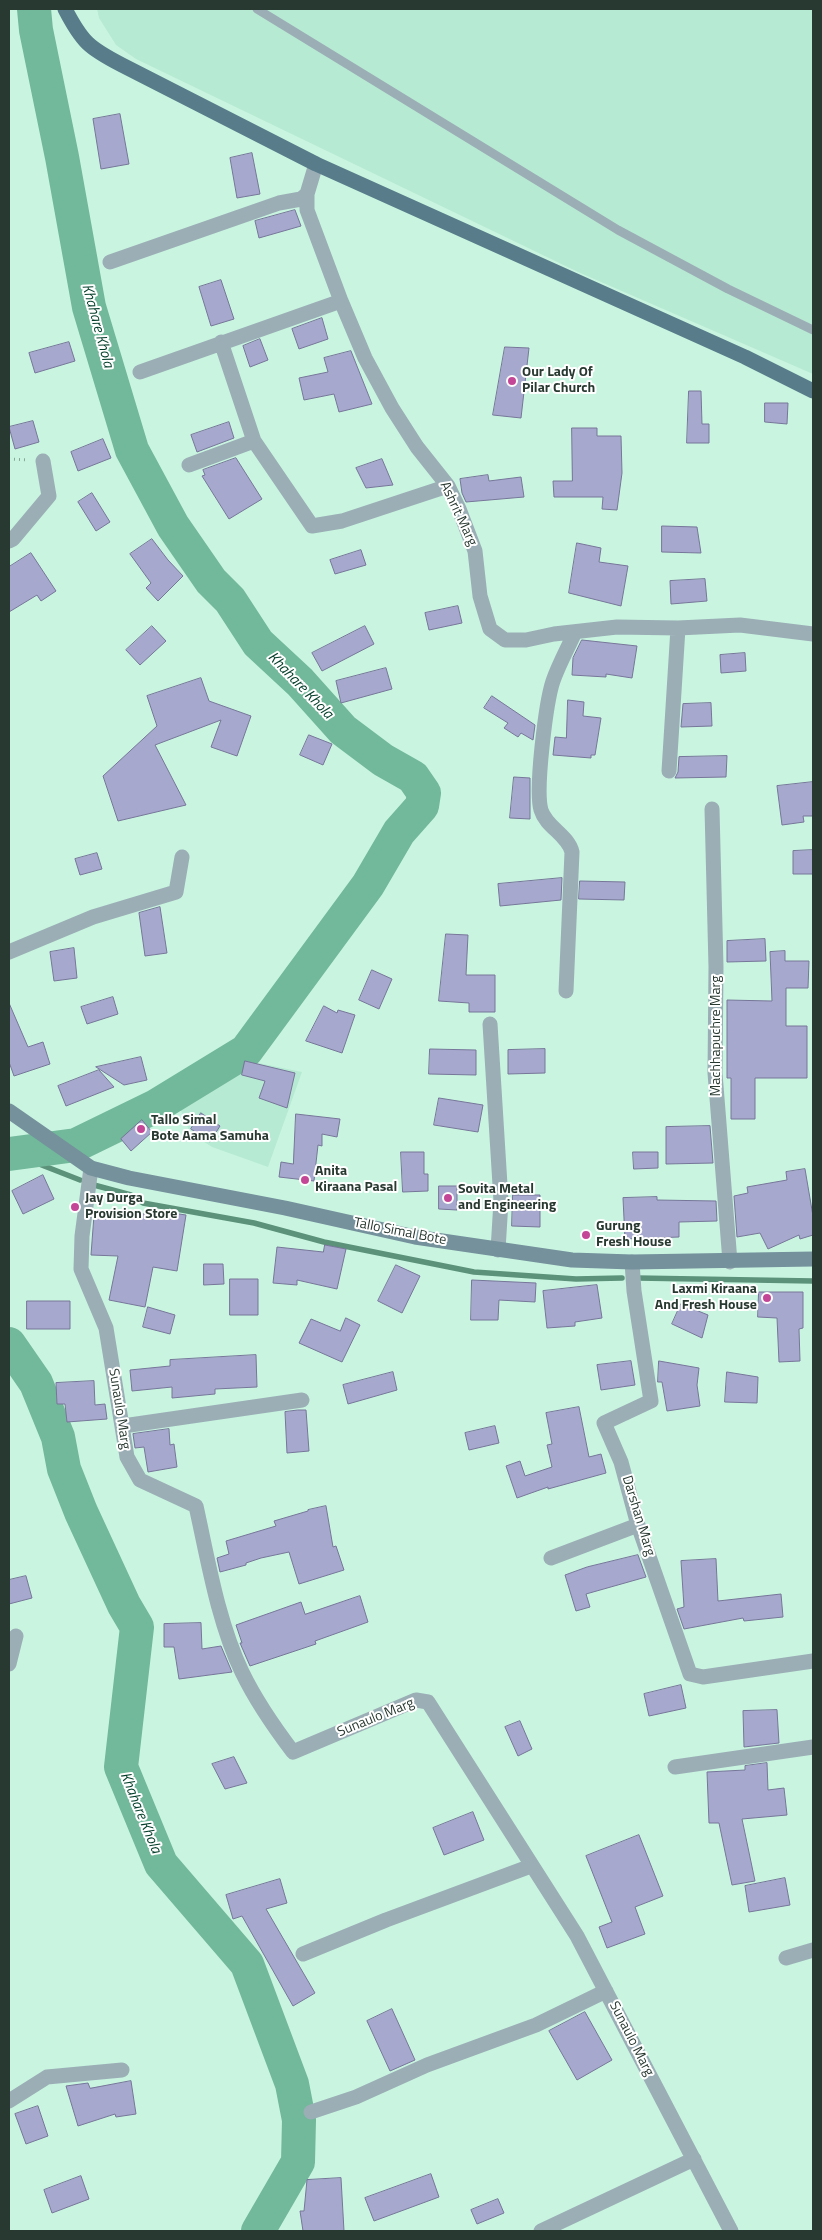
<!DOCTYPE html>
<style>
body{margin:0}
#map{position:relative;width:822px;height:2240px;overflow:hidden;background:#c9f5e0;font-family:"Titillium Web",sans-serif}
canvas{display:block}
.frame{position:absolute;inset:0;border:10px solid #283931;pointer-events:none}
</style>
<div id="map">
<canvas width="822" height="2240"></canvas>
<div class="frame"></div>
</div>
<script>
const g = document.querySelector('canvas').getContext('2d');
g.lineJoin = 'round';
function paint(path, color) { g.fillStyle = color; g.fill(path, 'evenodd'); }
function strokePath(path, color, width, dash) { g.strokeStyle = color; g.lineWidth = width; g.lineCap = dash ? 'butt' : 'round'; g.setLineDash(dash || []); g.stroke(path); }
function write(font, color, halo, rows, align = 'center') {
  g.font = font + ' "Titillium Web",sans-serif'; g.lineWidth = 4; g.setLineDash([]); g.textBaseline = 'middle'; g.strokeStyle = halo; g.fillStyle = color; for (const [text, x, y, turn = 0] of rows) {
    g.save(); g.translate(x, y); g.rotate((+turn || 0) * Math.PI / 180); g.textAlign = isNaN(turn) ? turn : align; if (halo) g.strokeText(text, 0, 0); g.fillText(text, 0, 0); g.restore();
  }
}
const built = new Path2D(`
 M97,9H813V374L578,272L136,59L116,45L99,18Z
 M244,1060L302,1072L268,1167L212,1147L190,1133L177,1101Z`);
const stream = new Path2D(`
 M11,1153L80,1180
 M94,1185L131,1195L143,1203L254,1223L324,1242L474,1272L576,1279L622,1278
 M637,1278L813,1281`);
const river = new Path2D(`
 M9,1154L76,1145L156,1106L246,1051L368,885L399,832L422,806L424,793L413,777L383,760L343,730L300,682L258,643L230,600L211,581L173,526L132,450L89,307L62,157L36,30L34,9
 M9,1344L36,1383L58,1437L64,1469L81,1512L124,1605L137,1627L121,1767L161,1864L247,1964L292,2084L299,2120L298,2162L258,2231`);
const building = new Path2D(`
 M120,114L129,164L101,169L93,119Z
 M252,153L260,194L237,198L230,158Z
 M295,210L301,226L259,238L255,221Z
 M221,280L234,319L211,326L199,287Z
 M322,318L328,339L299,349L292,329Z
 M260,339L268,360L250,367L243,346Z
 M69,342L75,361L35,373L29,353Z
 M505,347L529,348L521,418L493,415Z
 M351,351L372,404L339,412L334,394L304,400L299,378L328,372L324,358Z
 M689,391H701L702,424H709V443H687Z
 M765,403H788L787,424L765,422Z
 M33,421L39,442L15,449L9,427Z
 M229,422L234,438L197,452L191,435Z
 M572,428H597V436H621L622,473L617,510L602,509L603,497H554L553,481H572Z
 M103,439L111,458L78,471L71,452Z
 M236,458L262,499L229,519L202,476L205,475L203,470Z
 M382,459L393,485L366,488L356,468Z
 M488,475L489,481L521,477L524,497L466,502L462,493L460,479Z
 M92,493L110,522L96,531L78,502Z
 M662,526L697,527L701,553L662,552Z
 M152,539L168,560L183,576L158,601L146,588L151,583L130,554Z
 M577,543L601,548L599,562L628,566L621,606L569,593Z
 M361,550L366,565L335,574L330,560Z
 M31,553L56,591L41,601L37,595L9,612V567Z
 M705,579L707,601L671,604L670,581Z
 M458,606L462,623L429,630L425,613Z
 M152,626L166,641L140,665L126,650Z
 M365,626L374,644L322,671L312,653Z
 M582,640L637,646L632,678L606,674V677L572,675L573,658Z
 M745,653L746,671L721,673L720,655Z
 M386,668L392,689L341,703L336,681Z
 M201,678L209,701L251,716L237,756L211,747L221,720L155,745L186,805L118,821L103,776L157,726L147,696Z
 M492,696L535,725L533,740L521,733L518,737L504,728L508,723L484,708Z
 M568,700L584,702L583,716L601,718L595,755H591V758L553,755L555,737L566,738Z
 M711,703L712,726L681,727L683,704Z
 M309,735L332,744L323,765L300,755Z
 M727,756L726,777L675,778L678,772L679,757Z
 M514,777L530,778V819L510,818Z
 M813,782V816H803L804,822L782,825L777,786Z
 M813,850V874H793V851Z
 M97,853L102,869L80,875L75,859Z
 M562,878L561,900L500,906L498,884Z
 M580,881L625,882L624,900L579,899Z
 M160,907L167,953L145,956L139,913Z
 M446,934L468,935L466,975H495V1012H469V1003L439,1001Z
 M765,939L766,961L727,962V941Z
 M74,948L77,978L54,981L50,952Z
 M785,951V961H809L808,988H786V1026H807V1078H755V1119H731V1078H727V1000L772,1001L770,952Z
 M372,970L392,979L379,1009L359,1000Z
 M113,997L118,1014L87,1024L81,1007Z
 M9,1003L28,1047L43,1042L50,1064L14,1076L9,1062Z
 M324,1006L337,1013L338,1010L355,1015L342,1053L306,1041Z
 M430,1049L476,1050V1075L429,1074Z
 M545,1049V1073L508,1074V1050Z
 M141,1057L147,1080L124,1085L96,1067Z
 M245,1061L295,1073L287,1108L259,1098L265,1081L242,1075Z
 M99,1070L114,1087L66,1106L58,1086Z
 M439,1098L483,1105L478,1132L434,1125Z
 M201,1113L220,1126L210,1142L191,1129Z
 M296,1114L340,1119L337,1137L322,1134V1146L318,1145L314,1181L279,1177L281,1162L293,1164Z
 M142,1120L152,1132L131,1151L121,1139Z
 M710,1126L713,1163L666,1164V1127Z
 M401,1152H424V1174H428V1191L403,1192Z
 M633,1152H658V1168L634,1169Z
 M805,1169L813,1216V1235L800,1239L799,1235L768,1249L760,1233L737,1237L734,1196L748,1193L747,1187L787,1180L786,1172Z
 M43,1175L54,1199L23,1214L12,1191Z
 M439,1186H457V1210L439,1209Z
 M513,1195H540V1227L512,1226Z
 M657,1197V1200L716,1201L717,1221L679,1222V1237L625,1239L623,1198Z
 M159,1211L186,1215L177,1271L153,1267L145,1307L109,1300L118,1256L91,1255L94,1215L129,1216L130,1213L159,1215Z
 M325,1245L346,1249L337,1289L297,1280V1285L273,1283L277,1247L323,1252Z
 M204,1264H223L224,1284L204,1285Z
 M396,1265L420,1276L402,1313L378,1301Z
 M230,1279H258V1315H230Z
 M472,1280L536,1283L535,1302L499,1300L498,1320H471Z
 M597,1285L602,1318L575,1322V1326L547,1328L543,1291Z
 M759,1292H803V1328L799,1329L800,1361L779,1362L777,1318L758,1317Z
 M27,1301H70V1329H27Z
 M681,1304L708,1315L702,1338L672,1324Z
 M148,1307L175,1315L170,1334L143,1327Z
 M346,1318L360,1325L342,1362L299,1343L311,1319L340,1331Z
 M256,1355L257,1387L215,1389V1394L172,1398V1387L132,1391L130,1370L170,1366V1360Z
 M631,1361L635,1385L601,1390L597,1365Z
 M659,1361L699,1368L697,1385L700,1406L667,1411L662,1382H658Z
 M393,1372L397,1390L348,1404L343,1385Z
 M727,1372L758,1377L757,1403L725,1402Z
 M94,1381L95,1405L105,1404L107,1419L67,1422L65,1404H57L56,1383Z
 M579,1407L589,1457L601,1454L606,1473L548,1489V1487L517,1498L506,1466L520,1461L525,1476L552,1467L547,1445L552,1444L546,1413Z
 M298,1410H306L309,1451L287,1453L285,1412Z
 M495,1426L499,1443L469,1450L465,1433Z
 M169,1429L170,1445L174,1444L177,1467L148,1472L144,1447L135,1448L133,1434Z
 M326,1506L333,1547L336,1546L344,1570L299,1584L289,1552L261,1558L246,1563V1565L220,1572L217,1558L229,1554L226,1541L276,1526L274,1521L308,1511V1510Z
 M638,1555L646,1577L586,1594L590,1607L576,1611L565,1575L587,1567Z
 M716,1559L718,1601L781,1594L783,1617L744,1621L743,1618L684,1629L677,1609L684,1607L681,1561Z
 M26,1576L32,1598L9,1604V1580Z
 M360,1596L368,1622L315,1641L316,1644L250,1666L240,1643H242L236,1625L301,1602L305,1614Z
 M201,1623L202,1649L221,1646L232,1672L179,1679L174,1647H164V1624Z
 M681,1685L686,1708L649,1716L644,1694Z
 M777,1710L779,1743L744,1747L743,1711Z
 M520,1721L532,1749L518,1756L505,1727Z
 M234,1757L247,1783L225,1789L212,1764Z
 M767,1763L768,1790L784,1788L787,1815L742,1819L755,1881L732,1885L719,1823H709L707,1772L745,1770V1766Z
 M473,1812L484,1840L444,1855L433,1828Z
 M639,1835L663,1896L635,1907L645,1934L607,1948L599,1927L612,1922L586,1856Z
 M785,1878L790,1905L749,1912L745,1886Z
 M280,1879L287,1903L266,1909L315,1993L293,2006L242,1916L233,1919L226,1895Z
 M392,2009L415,2060L390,2071L367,2021Z
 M585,2012L612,2060L577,2080L549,2031Z
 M131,2081L136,2114L116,2117L115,2114L78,2126L66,2086L88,2083L90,2088Z
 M38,2106L48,2136L26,2144L15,2114Z
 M431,2174L439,2197L374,2221L365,2198Z
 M81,2176L89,2199L52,2213L44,2190Z
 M341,2178L344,2231H303L300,2211H304L307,2180Z
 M498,2199L504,2213L477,2224L471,2210Z`);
const path = new Path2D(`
 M9,459L28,460`);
const lane = new Path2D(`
 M257,9L618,230L728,289L813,330`);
const street = new Path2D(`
 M316,164L307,194V210L341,301L365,358L392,408L417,447L448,486L459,509L475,551L480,596L490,629L505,640H526L554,634L617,627L678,628L740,625L813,634
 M110,262L279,203L301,199L307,194
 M221,342L254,441L312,526L342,521L448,486
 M140,372L341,301
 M189,465L254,441
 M9,541L13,539L49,496L43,461
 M669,771L678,628
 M712,809L716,967L715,1073L730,1262
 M9,952L93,917L176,892L182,857
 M566,991L572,852C568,835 546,827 541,810C535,790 546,702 553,681C559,664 568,648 575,632
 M490,1024L501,1201L498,1250
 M91,1168L82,1236L81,1269L106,1328L127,1457L140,1480L196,1506C208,1560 218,1622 242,1672C256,1701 274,1727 293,1752L416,1700L428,1702L577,1936L731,2231
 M632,1262L634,1291L651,1401L604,1423L621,1462L638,1525L690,1674L703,1677L813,1661
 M123,1426L302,1400
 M551,1558L638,1525
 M9,1664L16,1636
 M675,1767L813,1747
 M303,1954L386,1920L531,1866
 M786,1958L813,1950
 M9,2101L47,2077L122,2070
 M311,2112L356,2097L427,2065L536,2025L606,1991
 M541,2231L694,2159`);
const secondary = new Path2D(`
 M9,1111L91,1168L129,1178L285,1208L415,1237L572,1260L632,1262L813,1259`);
const primary = new Path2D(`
 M65,9C82,42 89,48 122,65L316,164L745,357L813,391`);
const markers = [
 [512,381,5,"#c34796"],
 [141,1129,5,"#c34796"],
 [305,1180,5,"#c34796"],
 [448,1198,5,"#c34796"],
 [75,1207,5,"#c34796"],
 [586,1235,5,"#c34796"],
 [767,1298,5,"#c34796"]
];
const poiNames = [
 ["Our Lady Of",522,373],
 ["Pilar Church",522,389],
 ["Tallo Simal",151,1121],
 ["Bote Aama Samuha",151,1137],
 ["Anita",315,1172],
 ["Kiraana Pasal",315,1188],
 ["Sovita Metal",458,1190],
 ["and Engineering",458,1206],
 ["Jay Durga",85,1199],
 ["Provision Store",85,1215],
 ["Gurung",596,1227],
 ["Fresh House",596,1243],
 ["Laxmi Kiraana",757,1290,"right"],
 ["And Fresh House",757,1306,"right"]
];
const streetNames = [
 ["Ashrit Marg",458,514,65],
 ["Machhapuchre Marg",717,1036,-90],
 ["Tallo Simal Bote",400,1232,11],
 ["Sunaulo Marg",119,1409,81],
 ["Darshan Marg",638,1516,73],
 ["Sunaulo Marg",376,1718,-22],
 ["Sunaulo Marg",631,2039,63]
];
const waterNames = [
 ["Khahare Khola",97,326,75],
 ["Khahare Khola",300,686,46],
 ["Khahare Khola",140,1813,68]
];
paint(built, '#b7ead3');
strokePath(stream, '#5c927a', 5.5);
strokePath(river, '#72b89a', 34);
paint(building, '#a7a8cd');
strokePath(building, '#767699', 1);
strokePath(path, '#86a797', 3, [1, 4]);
strokePath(lane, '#9baeb6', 9);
strokePath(street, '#9baeb6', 15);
strokePath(secondary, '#74919c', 15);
strokePath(primary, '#587c8a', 15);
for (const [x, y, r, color] of markers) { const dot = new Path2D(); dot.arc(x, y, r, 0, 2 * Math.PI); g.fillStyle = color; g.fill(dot); strokePath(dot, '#fff', 2); }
write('bold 14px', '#283931', '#fff', poiNames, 'left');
write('14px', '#283931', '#fff', streetNames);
write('italic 15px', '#003d29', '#fff', waterNames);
</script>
